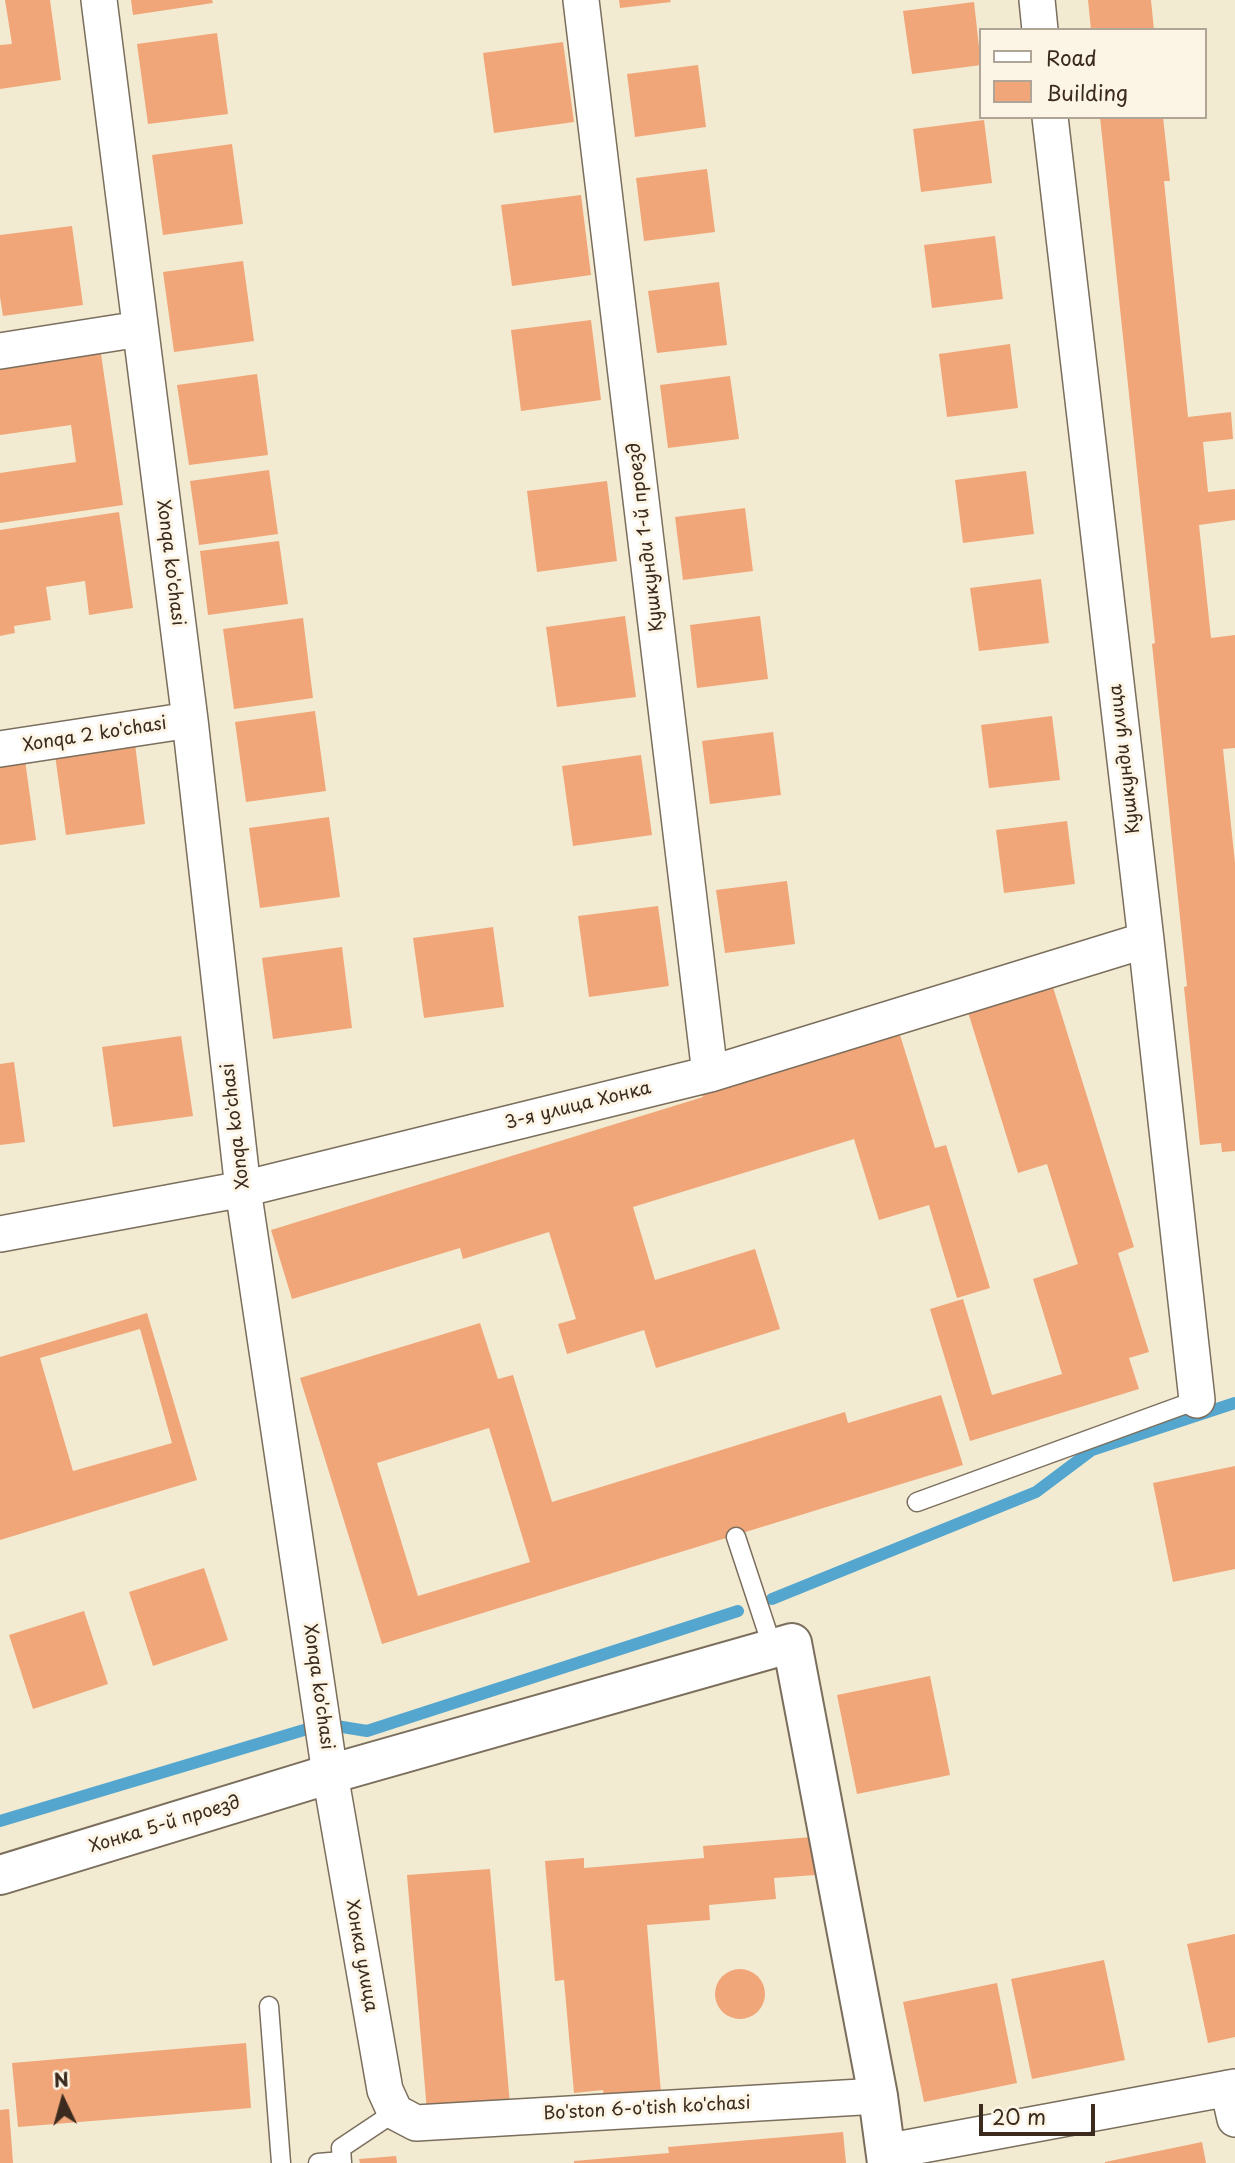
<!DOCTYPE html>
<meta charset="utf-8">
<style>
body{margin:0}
#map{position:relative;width:1235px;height:2163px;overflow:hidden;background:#f2ebd1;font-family:"Playpen Sans",sans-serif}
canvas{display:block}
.legend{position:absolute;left:979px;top:28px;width:228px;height:91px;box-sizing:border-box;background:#fcf5e5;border:2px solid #afa495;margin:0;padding:9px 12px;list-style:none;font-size:21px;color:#3b2a1e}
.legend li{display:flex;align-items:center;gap:14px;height:35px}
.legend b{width:35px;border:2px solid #afa495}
.north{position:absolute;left:28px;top:2065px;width:70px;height:70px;-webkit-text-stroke:5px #fcf5e5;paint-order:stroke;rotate:355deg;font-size:19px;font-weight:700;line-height:28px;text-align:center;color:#3b2a1e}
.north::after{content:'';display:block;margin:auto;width:24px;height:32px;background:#3b2a1e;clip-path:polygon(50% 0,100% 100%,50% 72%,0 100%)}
.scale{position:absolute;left:979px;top:2104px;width:116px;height:32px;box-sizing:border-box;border:4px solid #3b2a1e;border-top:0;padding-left:9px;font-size:21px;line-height:24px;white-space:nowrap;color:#3b2a1e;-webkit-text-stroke:5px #fcf5e5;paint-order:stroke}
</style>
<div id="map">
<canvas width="1235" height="2163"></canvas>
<ul class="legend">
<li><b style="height:9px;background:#fff"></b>Road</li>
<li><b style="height:19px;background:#f0a679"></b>Building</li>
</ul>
<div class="north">N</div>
<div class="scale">20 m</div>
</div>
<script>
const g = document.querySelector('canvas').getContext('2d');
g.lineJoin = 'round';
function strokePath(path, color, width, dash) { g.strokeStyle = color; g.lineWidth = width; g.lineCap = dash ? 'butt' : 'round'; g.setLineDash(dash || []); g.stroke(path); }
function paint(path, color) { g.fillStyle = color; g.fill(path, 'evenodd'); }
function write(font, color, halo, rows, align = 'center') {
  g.font = font + ' "Playpen Sans",sans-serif'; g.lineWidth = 6; g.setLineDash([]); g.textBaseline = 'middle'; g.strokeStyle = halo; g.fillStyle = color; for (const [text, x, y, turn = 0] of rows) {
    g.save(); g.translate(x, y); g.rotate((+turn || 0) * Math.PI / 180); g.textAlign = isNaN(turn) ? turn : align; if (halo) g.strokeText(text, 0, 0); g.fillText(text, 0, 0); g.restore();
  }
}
const stream = new Path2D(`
 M772,1599L1036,1492L1092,1450L1235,1403
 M0,1821L324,1724L367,1731L738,1611`);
const building = new Path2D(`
 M5,0H50L61,80L0,89V45L12,44Z
 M131,0H212L213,3L133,15Z
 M619,0H670L671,2L620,8Z
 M1088,0H1151L1154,30H1091Z
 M974,2L981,65L912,74L903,11Z
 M217,33L228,114L148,124L137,44Z
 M563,42L574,122L494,133L483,53Z
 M698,65L706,127L635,137L627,74Z
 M1100,117H1163L1170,181H1164L1188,417L1231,412L1233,439L1203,442L1208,492L1235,489V520L1199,525L1211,638L1235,635V748L1223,749L1235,863V1151L1222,1152L1221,1143L1200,1145L1184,987L1187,986L1152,644L1155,643Z
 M984,120L992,183L921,192L913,129Z
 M232,144L243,224L163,235L152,155Z
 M707,169L715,232L644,241L636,178Z
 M581,195L591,275L512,286L501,205Z
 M72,226L83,305L3,316L0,297V235Z
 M995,236L1003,299L932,308L924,245Z
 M243,261L254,341L174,352L163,272Z
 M719,282L727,345L657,353L648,291Z
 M591,320L601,400L521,411L511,330Z
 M1010,344L1018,408L947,417L939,354Z
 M100,347L123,505L0,523V473L76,462L71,425L0,435V361Z
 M257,374L268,455L189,465L177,385Z
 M730,376L739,439L668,448L660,385Z
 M269,470L278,534L199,545L190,481Z
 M1026,471L1034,534L963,543L955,480Z
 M607,481L617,561L537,572L527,491Z
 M745,508L753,571L683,580L675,517Z
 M119,512L133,608L89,615L85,581L46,587L51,620L14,626L15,633L0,636V530Z
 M279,541L288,604L208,615L200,551Z
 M1041,579L1049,643L979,651L970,588Z
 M625,616L636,697L557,707L546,627Z
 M760,616L768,679L697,688L690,625Z
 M303,618L313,698L234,709L223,629Z
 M315,711L326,791L246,802L235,722Z
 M1052,716L1060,780L989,788L981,725Z
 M773,732L781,795L710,804L702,741Z
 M135,744L145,824L66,835L55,755Z
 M641,755L652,835L573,846L562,766Z
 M25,760L36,840L0,845V763Z
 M329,817L340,897L260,908L249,828Z
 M1067,821L1075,884L1004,893L996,830Z
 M787,881L795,944L725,953L716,890Z
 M658,906L669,986L589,997L578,916Z
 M493,927L504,1007L424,1018L413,938Z
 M342,947L352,1028L273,1039L262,958Z
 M1052,984L1134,1247L1118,1253L1149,1352L1129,1358L1139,1389L970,1441L930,1309L963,1299L992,1395L1062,1374L1033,1279L1078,1264L1047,1164L1018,1173L967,1009Z
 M896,1022L935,1148L946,1145L990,1288L957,1298L929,1205L879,1220L854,1139L633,1207L655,1280L755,1249L780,1329L656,1368L644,1330L567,1354L558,1324L576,1319L549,1232L463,1259L460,1248L292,1299L271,1230L703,1097L700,1090Z
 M181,1036L193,1116L113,1127L102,1047Z
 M14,1062L25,1142L0,1145V1064Z
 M147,1313L197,1480L0,1540V1357ZM140,1329L172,1443L73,1471L40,1358Z
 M480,1323L498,1379L513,1375L552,1502L845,1412L848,1423L941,1395L963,1465L382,1644L300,1378ZM489,1428L530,1562L418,1596L377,1463Z
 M1235,1466V1569L1173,1582L1153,1483Z
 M204,1568L228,1640L153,1666L129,1592Z
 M84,1611L108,1684L33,1709L9,1635Z
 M930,1676L950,1775L857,1794L837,1695Z
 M812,1837L815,1875L774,1878L776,1899L709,1905L710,1920L647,1925L661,2093L604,2098L603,2090L574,2093L564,1980L555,1981L545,1861L584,1858V1868L704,1858L703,1846Z
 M490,1869L510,2105L427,2111L407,1875Z
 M1235,1934V2037L1208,2043L1187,1944Z
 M1104,1960L1125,2060L1032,2079L1011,1979Z
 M715 1994a25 25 0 1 1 50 0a25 25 0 1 1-50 0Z
 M997,1983L1017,2083L924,2102L903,2002Z
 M246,2043L251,2108L18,2127L12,2063Z
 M9,2109L13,2163H0V2110Z
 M843,2132L846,2163H574V2161L669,2153L668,2147Z
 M1202,2142L1206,2163H1105V2162Z
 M396,2156L397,2163H360L359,2159Z`);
const service = new Path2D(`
 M917,1502L1197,1400
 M736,1537L773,1649
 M269,2006L281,2163
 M318,2163L342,2161
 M342,2163L341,2148L395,2112`);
const minor = new Path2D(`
 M99,0L190,720L243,1189L330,1774L385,2090L395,2112L416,2123L878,2096
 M581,0L710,1074
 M1037,0L1040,30
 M1050,117L1146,940L1197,1400
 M0,351L140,329
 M0,749L190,720
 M0,1234L243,1189L710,1074L1146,940
 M1228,2088L1235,2119
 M885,2152L1235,2087`);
const tertiary = new Path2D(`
 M0,1875L330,1774L792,1643L878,2096L887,2163`);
const streetNames = [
 ["Кушкунди 1-й проезд",646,537,-97],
 ["Xonqa ko'chasi",170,563,83],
 ["Xonqa 2 ko'chasi",95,735,-9],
 ["Кушкунди улица",1125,759,-97],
 ["3-я улица Хонка",578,1106,-14],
 ["Xonqa ko'chasi",236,1126,-97],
 ["Xonqa ko'chasi",318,1687,82],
 ["Хонка 5-й проезд",165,1825,-17],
 ["Хонка улица",361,1956,80],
 ["Bo'ston 6-o'tish ko'chasi",647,2109,-3]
];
strokePath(stream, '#54a6cf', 12);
paint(building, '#f0a679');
strokePath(service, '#7b6e5d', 21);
strokePath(minor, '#7b6e5d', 38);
strokePath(tertiary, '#7b6e5d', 42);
strokePath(service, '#fff', 18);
strokePath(minor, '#fff', 35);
strokePath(tertiary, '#fff', 38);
write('18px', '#3b2a1e', '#fcf5e5', streetNames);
</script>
